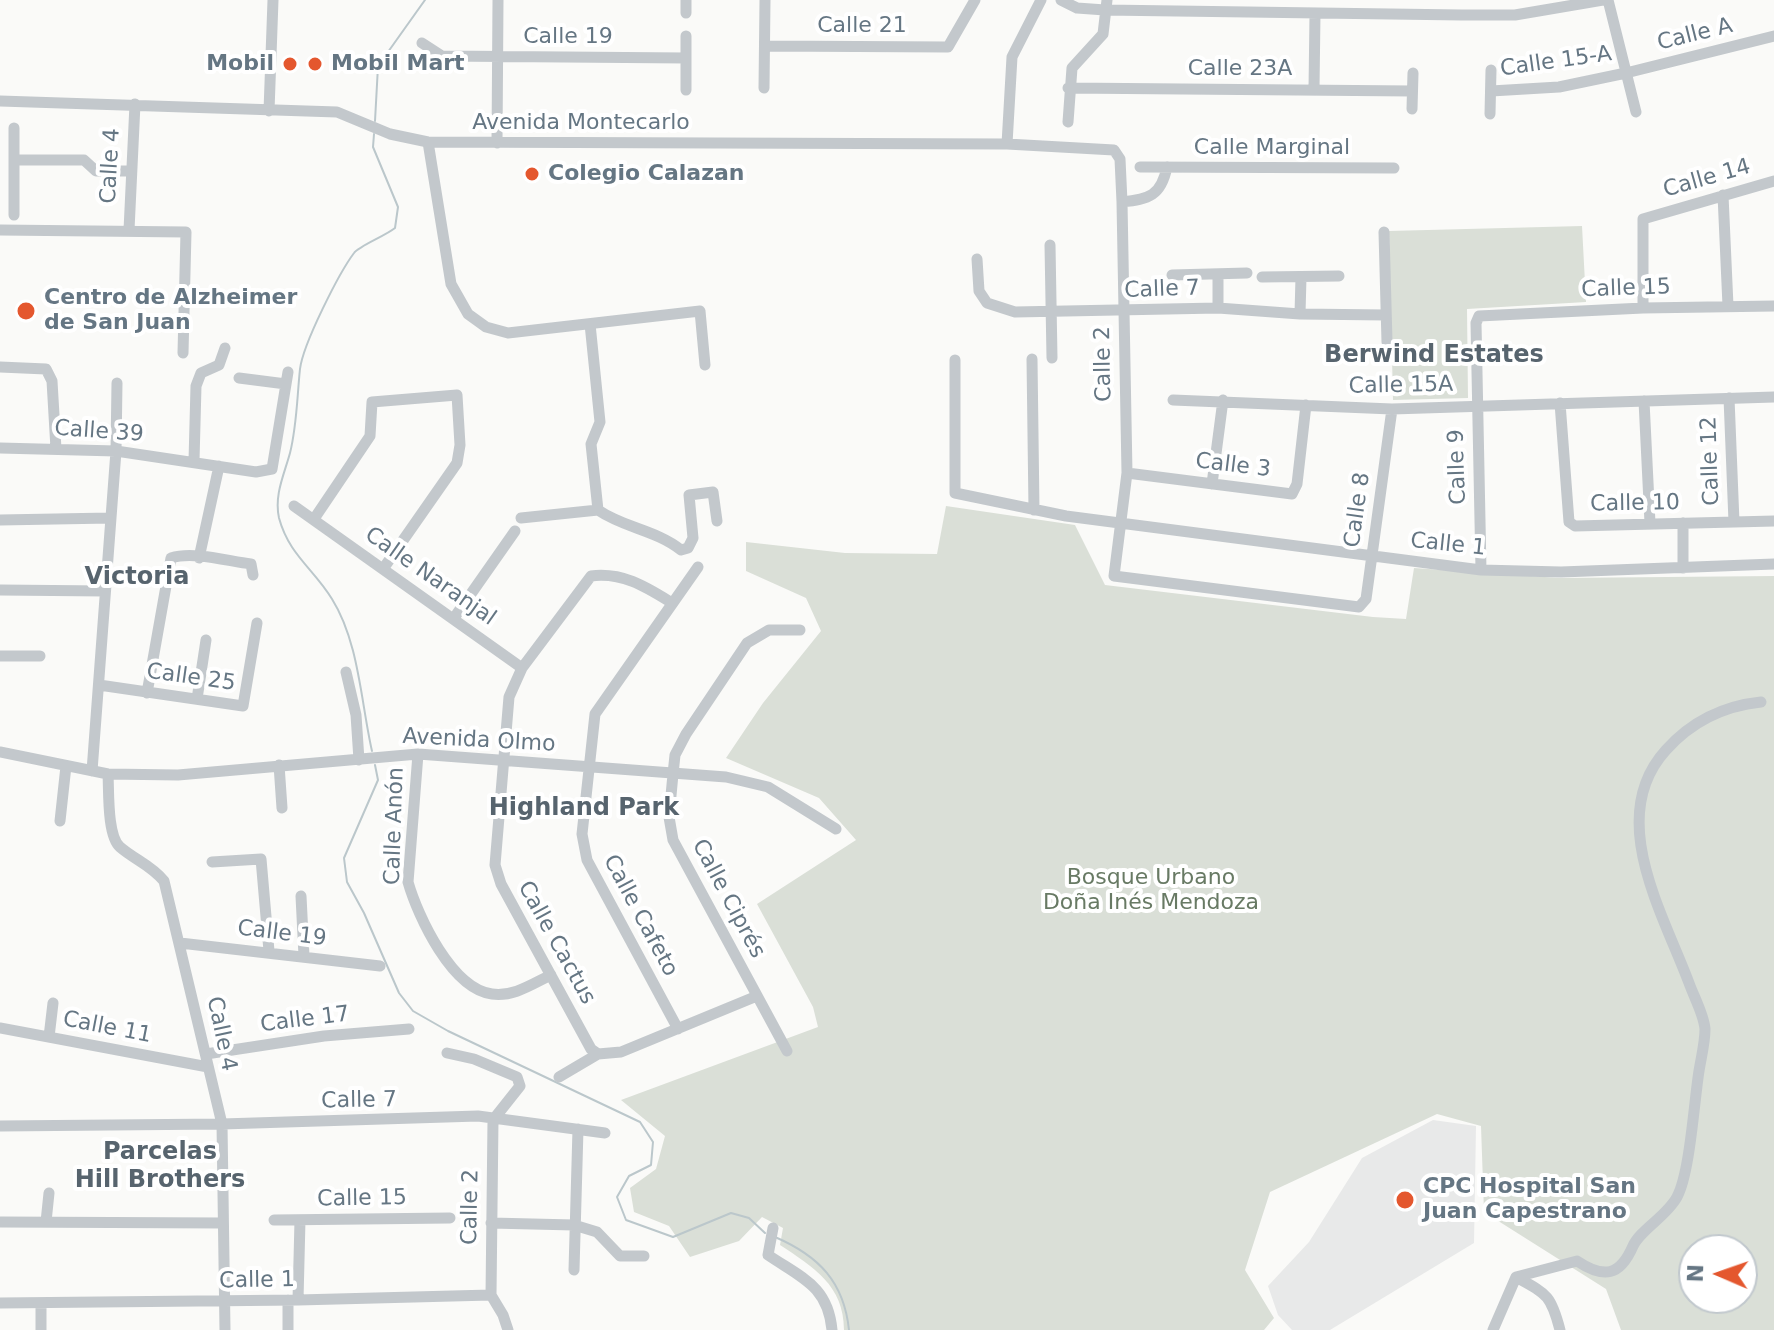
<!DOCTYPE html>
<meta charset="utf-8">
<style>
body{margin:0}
#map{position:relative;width:1774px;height:1330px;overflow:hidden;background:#fafaf8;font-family:"DejaVu Sans",sans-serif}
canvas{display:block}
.north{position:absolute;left:1678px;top:1234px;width:80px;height:80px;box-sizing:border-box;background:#fff;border:2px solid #c1c8cd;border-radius:50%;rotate:272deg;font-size:22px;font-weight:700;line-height:32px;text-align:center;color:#657683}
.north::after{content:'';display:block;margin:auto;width:28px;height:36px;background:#e4572e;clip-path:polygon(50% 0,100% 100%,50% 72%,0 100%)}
</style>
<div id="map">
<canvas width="1774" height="1330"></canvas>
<div class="north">N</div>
</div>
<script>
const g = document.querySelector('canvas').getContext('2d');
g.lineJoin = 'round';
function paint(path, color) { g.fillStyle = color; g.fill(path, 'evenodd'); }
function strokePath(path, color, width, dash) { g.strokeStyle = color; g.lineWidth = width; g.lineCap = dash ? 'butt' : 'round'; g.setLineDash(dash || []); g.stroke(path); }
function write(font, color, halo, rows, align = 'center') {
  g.font = font + ' "DejaVu Sans",sans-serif'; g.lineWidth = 8; g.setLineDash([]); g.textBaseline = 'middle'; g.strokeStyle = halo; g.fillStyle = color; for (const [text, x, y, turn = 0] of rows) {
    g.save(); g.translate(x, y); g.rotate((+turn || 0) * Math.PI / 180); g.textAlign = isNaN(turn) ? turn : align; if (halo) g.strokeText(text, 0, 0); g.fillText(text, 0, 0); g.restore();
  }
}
const built = new Path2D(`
 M1433,1120L1476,1126L1474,1243L1330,1330H1292L1278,1315L1268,1286L1309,1242L1362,1158Z`);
const green = new Path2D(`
 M1582,226L1586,302L1467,309L1468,398L1393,400L1389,231Z
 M946,506L1075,525L1105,585L1373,617L1406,619L1414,568L1559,578L1774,576V1330H1621L1606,1289L1484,1212L1481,1126L1437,1114L1270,1192L1245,1270L1274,1318L1264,1330H844C844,1285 813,1267 780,1245L783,1228L762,1217L739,1241L690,1257L669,1226L634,1212L630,1188L656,1169L665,1136L621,1100L818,1027L813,1007L757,904L856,840L819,798L726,758L763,703L821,631L806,598L746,571V542L845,553L937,554ZM1694,1250H1742V1298H1694Z`);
const stream = new Path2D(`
 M375,121L378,66L425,0
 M372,751C361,703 359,642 332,599C314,569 289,555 279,518C274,495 284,475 290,453C297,425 297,397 300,369C303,344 339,273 354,253C359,246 385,236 395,228L398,207L373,147L374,134
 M375,765L378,780L344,858L347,882L364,913L399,993L413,1011L448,1031L640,1122L653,1142L651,1165L629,1176L617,1197L626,1220L673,1237L731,1213L749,1218L765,1233
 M775,1237C819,1256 844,1282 849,1330`);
const minor = new Path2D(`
 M686,0V13
 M1061,0L1077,8L1105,10L1462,15H1515L1603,0
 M1608,0L1636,112
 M422,43L442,56L686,58
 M765,46L948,47L975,0
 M764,88L765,0
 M1068,88L1412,91
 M1314,89L1315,14
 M686,90V36
 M1491,91L1559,87L1626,73L1774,36
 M0,101L337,112L390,134L428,142L1007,144L1114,150L1120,159L1122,202L1127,473L1114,576L1359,607L1366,599L1392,409
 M1412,109L1413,73
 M269,111L273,0
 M1490,114L1491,70
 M1068,122L1072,68L1103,34L1107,0
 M14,128V215
 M428,142L451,284L468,314L486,327L508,333L700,311L705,365
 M497,143L498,0
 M1007,144L1012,57L1041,0
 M14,160H84L96,171H130
 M1140,167L1394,168
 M1723,195L1728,306
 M1122,202C1149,199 1161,196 1167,167
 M0,230L186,232L183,353
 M129,230L135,104
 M1384,232L1387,342
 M1050,245L1052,358
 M977,259L979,291L987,303L1015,312L1218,308L1300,314L1386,315
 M1172,275L1247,273
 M1218,275V308
 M1262,277L1339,276
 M1643,308V219L1774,181
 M1300,314L1301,277
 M590,324L600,422L591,444L598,510C624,528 656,530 681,550L688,548L693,538L689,495L713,492L717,521
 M1032,359L1034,510
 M955,360V493L1066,516L1481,570L1561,572L1774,564
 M0,367L46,369L52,381L56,449
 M239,378L286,384
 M1729,398L1734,522
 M1173,400L1392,409L1774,397
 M1644,401L1650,523
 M1560,403L1569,522L1575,526L1774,521
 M0,448L116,451L256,472L272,469L288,372
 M194,461L196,386L201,373L219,365L225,348
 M1127,473L1292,494L1297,484L1306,405
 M1212,484L1223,400
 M294,506L522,668
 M521,518L598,510
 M314,519L370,436L372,402L457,395L460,445L457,463L383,569
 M0,520L110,518
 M1683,523V568
 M199,558L219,466
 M1481,570L1476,323L1479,316L1643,308L1774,306
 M0,590L105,591
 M454,618L515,531
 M0,656H40
 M346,672L356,715L359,760
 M99,685L243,706L257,623
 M147,693L171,558C193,551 227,561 251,564L253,575
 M197,699L206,640
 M0,752L108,774L178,775L418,754L726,777L768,787L836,829
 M418,754L408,882C418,917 452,989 492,994C514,997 532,984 551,975
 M279,765L282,808
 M92,771L116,451L117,383
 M108,774C109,791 107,836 120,847C135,860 151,865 164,881L222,1124L225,1330
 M60,821L66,766
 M212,862L261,859L269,951
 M301,896L304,956
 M180,943L380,966
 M0,1028L208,1067
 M678,1029L587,860L582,834L595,714L698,567
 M49,1037L53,1003
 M787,1051L673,840L669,817L673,774L675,755L686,734L747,643L769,630H800
 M447,1053L474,1059L517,1077L520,1086L493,1120L491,1295
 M206,1054L324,1036L409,1029
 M598,1054L591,1049L501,884L495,865L509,697L522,668L591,576C623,572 646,587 672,603
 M559,1077L598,1054L621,1052L757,996
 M0,1126L222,1124L478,1116L605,1133
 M274,1220L450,1218
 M0,1222L223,1223
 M46,1222L49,1193
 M491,1223L574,1225L597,1232L620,1256H644
 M773,1228L768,1255C802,1278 828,1286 832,1330
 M574,1270L578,1129
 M1516,1277L1577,1261C1604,1279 1620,1276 1633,1246C1640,1230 1667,1216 1677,1197C1690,1173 1694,1102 1699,1071C1701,1058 1705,1043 1705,1029C1704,1015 1694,997 1689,983C1663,913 1605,817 1666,750C1691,722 1723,706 1761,702
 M1516,1277C1547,1294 1551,1295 1560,1330
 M491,1295L503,1315L508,1330
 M298,1300L300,1220
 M0,1303L298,1300L491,1295
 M41,1303V1330
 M288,1330V1300
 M1493,1330L1516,1277`);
const markers = [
 [290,64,8,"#e4572e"],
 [315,64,8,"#e4572e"],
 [532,174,8,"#e4572e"],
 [26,311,10,"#e4572e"],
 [1405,1200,10,"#e4572e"]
];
const streetNames = [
 ["Calle 21",862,26],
 ["Calle A",1695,35,-14],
 ["Calle 19",568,37],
 ["Calle 15-A",1556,62,-8],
 ["Calle 23A",1240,69],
 ["Avenida Montecarlo",581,123],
 ["Calle Marginal",1272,148],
 ["Calle 4",111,166,-87],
 ["Calle 14",1707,179,-16],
 ["Calle 15",1626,289,-2],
 ["Calle 7",1162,290,-2],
 ["Calle 2",1104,364,-91],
 ["Calle 15A",1401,386,-1],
 ["Calle 39",99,432,4],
 ["Calle 12",1711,461,-92],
 ["Calle 3",1233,466,7],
 ["Calle 9",1458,467,-92],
 ["Calle 10",1635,504,-1],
 ["Calle 8",1358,510,-82],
 ["Calle 1",1448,545,6],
 ["Calle Naranjal",430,577,35],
 ["Calle 25",191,678,8],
 ["Avenida Olmo",479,741,3],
 ["Calle Anón",395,826,-88],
 ["Calle Ciprés",728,899,62],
 ["Calle Cafeto",640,916,62],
 ["Calle 19",282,934,7],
 ["Calle Cactus",556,943,61],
 ["Calle 17",305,1020,-7],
 ["Calle 11",107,1028,11],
 ["Calle 4",221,1034,78],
 ["Calle 7",359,1101,-1],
 ["Calle 15",362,1199,-1],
 ["Calle 2",471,1207,-89],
 ["Calle 1",257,1281,-1]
];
const poiNames = [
 ["Mobil",274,64,"right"],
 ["Mobil Mart",331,64],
 ["Colegio Calazan",548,174],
 ["Centro de Alzheimer",44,298],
 ["de San Juan",44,323],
 ["CPC Hospital San",1423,1187],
 ["Juan Capestrano",1423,1212]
];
const parkNames = [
 ["Bosque Urbano",1151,878],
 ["Doña Inés Mendoza",1151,903]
];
const neighbourhoodNames = [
 ["Berwind Estates",1434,356],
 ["Victoria",137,578],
 ["Highland Park",584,809],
 ["Parcelas",160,1153],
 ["Hill Brothers",160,1181]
];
paint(built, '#e8e9e9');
paint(green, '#dadfd7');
strokePath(stream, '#bbc7cb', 2);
strokePath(minor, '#c3c8cc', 11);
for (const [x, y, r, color] of markers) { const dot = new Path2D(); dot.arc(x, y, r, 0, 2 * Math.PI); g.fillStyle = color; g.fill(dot); strokePath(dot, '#fff', 3); }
write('22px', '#657683', '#fff', streetNames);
write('bold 22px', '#657683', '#fff', poiNames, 'left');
write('22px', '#687a64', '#fff', parkNames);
write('bold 24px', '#57646e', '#fff', neighbourhoodNames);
</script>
